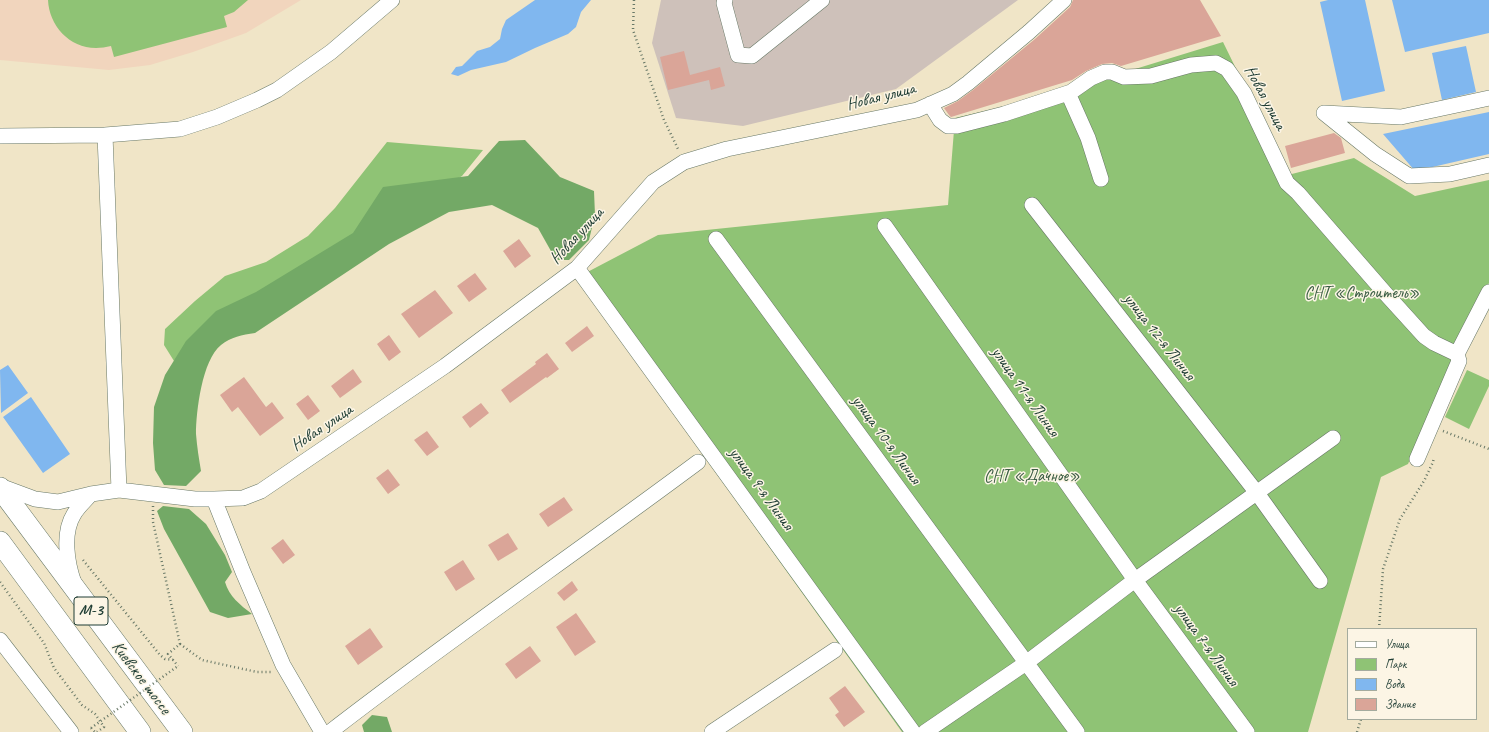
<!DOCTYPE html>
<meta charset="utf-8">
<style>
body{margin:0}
#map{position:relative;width:1489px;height:732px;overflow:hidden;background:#f0e5c7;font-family:Caveat,sans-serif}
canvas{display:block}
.legend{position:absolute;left:1347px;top:628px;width:130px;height:92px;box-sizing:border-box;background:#fcf5e5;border:1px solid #a4ab9e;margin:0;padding:5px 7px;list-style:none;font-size:12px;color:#1f3d34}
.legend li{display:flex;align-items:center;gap:8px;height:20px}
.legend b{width:20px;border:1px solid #a4ab9e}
</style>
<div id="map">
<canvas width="1489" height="732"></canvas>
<ul class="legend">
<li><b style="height:5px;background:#fff"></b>Улица</li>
<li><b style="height:11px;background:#8fc375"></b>Парк</li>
<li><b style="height:11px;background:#80b7ef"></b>Вода</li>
<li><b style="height:11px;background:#daa598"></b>Здание</li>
</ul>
</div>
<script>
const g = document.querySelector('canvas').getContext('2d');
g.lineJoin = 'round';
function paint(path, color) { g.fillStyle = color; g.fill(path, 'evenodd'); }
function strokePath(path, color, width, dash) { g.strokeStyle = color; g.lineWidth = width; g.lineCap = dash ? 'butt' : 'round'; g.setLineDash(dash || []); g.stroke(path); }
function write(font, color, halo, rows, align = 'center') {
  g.font = font + ' Caveat,sans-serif'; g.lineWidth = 3; g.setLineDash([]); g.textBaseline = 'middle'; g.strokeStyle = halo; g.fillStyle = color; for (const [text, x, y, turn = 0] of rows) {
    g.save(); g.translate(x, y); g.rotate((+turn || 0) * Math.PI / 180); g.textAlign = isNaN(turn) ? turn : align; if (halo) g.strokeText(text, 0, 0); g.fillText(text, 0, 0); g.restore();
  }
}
const built = new Path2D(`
 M0,0H301L246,33L193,52L150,65L109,70L0,60Z`);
const industrial = new Path2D(`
 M661,0H1018L896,89L743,126L676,118L652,43Z`);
const green = new Path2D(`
 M48,0H248L234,12L224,16L227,27L114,57L111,46C106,47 101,48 96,48C69,48 49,25 48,0Z
 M1223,42L1288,175L1354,158L1415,196L1489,180V283L1408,464L1381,477L1308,732H902L576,278L658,235L948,205L955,118L1044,97Z
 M387,142L483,150L462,176L377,226L174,361L164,345L165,329L195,301L225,276L266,262L308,236L335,208Z
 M1467,370L1489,380V386L1469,429L1445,417Z`);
const forest = new Path2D(`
 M525,140L560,177L594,191L595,215L589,240L569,260H556L538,228L492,205L449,212L389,244L255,333C242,335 231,337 221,345C202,360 196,412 196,434C197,447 199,459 201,471L186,486L164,485L155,470L153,443L154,407L165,375L186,341L216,311L256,292L353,233L383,187L468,176L499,141Z
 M163,506L189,509L206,524L225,555L232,572L225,582C229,596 240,605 252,614L228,618L210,612L164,529L157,511Z
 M372,715L387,717L392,732H364L362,725Z`);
const water = new Path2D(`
 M535,0H591L581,12L576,27L568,34L535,48L506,62L471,70L458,76L451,74L456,67L462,66L477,51L490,47L500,39L502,29L506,20Z
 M1328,0H1365L1385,91L1342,101L1320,2Z
 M1392,0H1489V33L1405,52Z
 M1466,46L1476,92L1442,100L1432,53Z
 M1489,112V154L1415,171L1383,134Z
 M8,365L28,393L1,413L0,370Z
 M31,397L70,454L43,473L3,417Z`);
const building = new Path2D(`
 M1073,0H1200L1221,36L1121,66L1112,63L1102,64L1086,71L1072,80L951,117L949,115L944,108L958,101L973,90L1035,39L1070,7Z
 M684,51L690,75L720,67L725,86L711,90L709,80L668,90L660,57Z
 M1334,133L1341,138L1345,153L1291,168L1285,146Z
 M519,239L531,256L515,268L503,251Z
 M475,273L487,289L469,302L457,286Z
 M435,290L453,313L419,338L401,314Z
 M587,326L594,336L572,352L565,343Z
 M389,335L401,352L389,361L377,344Z
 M547,353L559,369L547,378L546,377L510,403L501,390L536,364L535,362Z
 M353,369L362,382L340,398L331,386Z
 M244,377L266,407L272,402L284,418L260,436L238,407L232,412L220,395Z
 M308,395L320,411L308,420L296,404Z
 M481,403L489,413L470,428L462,417Z
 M427,431L439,447L427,456L414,440Z
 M388,469L400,485L388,494L376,478Z
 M564,497L573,510L548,527L539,514Z
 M508,533L518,549L498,561L488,545Z
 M283,539L295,555L283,564L271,548Z
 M463,560L475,579L456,591L444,572Z
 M572,581L578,590L564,601L557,593Z
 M576,613L596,642L575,656L556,627Z
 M370,628L383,647L358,665L345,646Z
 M530,646L541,661L516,679L505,664Z
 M845,686L865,712L844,727L835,715L839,712L829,698Z`);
const path = new Path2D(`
 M634,0L633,30L664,120L679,151
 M1443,431L1489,449
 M153,506V522L180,644L168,654L178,666
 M83,560L160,655L165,659L174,660
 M0,582L44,643L54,668L82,705L95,714L104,727L97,732
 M1379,629L1383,569L1400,519L1424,481L1433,462L1434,457
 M180,644L202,660L257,672H271
 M91,728L95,732
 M1357,732L1361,719`);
const minor = new Path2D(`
 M725,0L724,3L738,55L752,56L822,0
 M1068,93L1088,138L1101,179
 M930,104L940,120L948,126H957L1004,114L1071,92L1091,78L1105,72H1112L1124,77L1151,76L1191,65L1216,63L1227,69L1244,93L1287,183L1298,193L1385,293L1424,336L1434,343L1457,354
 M1324,113L1375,154L1409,176L1450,174L1489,165
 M1324,113L1401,117L1489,98
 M105,135L180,129L217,117L257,100L277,90L331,52L392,0
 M0,136L105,135L119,490
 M1032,205L1257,493L1320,581
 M885,226L1135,580L1247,732
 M716,239L1077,732
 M577,268L913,732
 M1417,459L1459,361L1457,354L1489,292
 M0,486L35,499L58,502L91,494L119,490L195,499H214L243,498L261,491L445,366L577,268L653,182L684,162L727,149L917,110L953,94L968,83L1029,32L1064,0
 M214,499L243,572L283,665L322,732
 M74,583C67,563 62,533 74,514C78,507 85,501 90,495
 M0,640L71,732
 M330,732C450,639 576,553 698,462
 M712,732L835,650
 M925,732L1026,663L1135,580L1333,438`);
const highway = new Path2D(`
 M0,488L182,732
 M0,542L140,732`);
const pathBridge = new Path2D(`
 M91,728L178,666`);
const shields = [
 [91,611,34]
];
const shieldNames = [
 ["М-3",91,611]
];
const streetNames = [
 ["Новая улица",881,97,-14],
 ["Новая улица",1265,98,62],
 ["Новая улица",577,236,-47],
 ["улица 12-я Линия",1159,337,52],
 ["улица 11-я Линия",1025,392,55],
 ["Новая улица",322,428,-34],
 ["улица 10-я Линия",886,440,54],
 ["улица 9-я Линия",761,489,54],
 ["улица 7-я Линия",1206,645,54],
 ["Киевское шоссе",141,678,53]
];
const parkNames = [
 ["СНТ «Строитель»",1362,294],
 ["СНТ «Дачное»",1032,477]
];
paint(built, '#f1d5bd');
paint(industrial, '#cec1ba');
paint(green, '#8fc375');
paint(forest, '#73a966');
paint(water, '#80b7ef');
paint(building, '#daa598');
strokePath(minor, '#687867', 16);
strokePath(highway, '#687867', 22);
strokePath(path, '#687867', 2.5, [1, 3]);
strokePath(minor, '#fff', 15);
strokePath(highway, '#fff', 21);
strokePath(pathBridge, '#687867', 2.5, [1, 3]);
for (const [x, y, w] of shields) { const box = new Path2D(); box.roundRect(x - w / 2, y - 14, w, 28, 3); g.fillStyle = '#fcf5e5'; g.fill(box); strokePath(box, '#1f3d34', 1); }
write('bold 16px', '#1f3d34', null, shieldNames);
write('17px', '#1f3d34', '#fcf5e5', streetNames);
write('17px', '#3b5e44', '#fcf5e5', parkNames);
</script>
